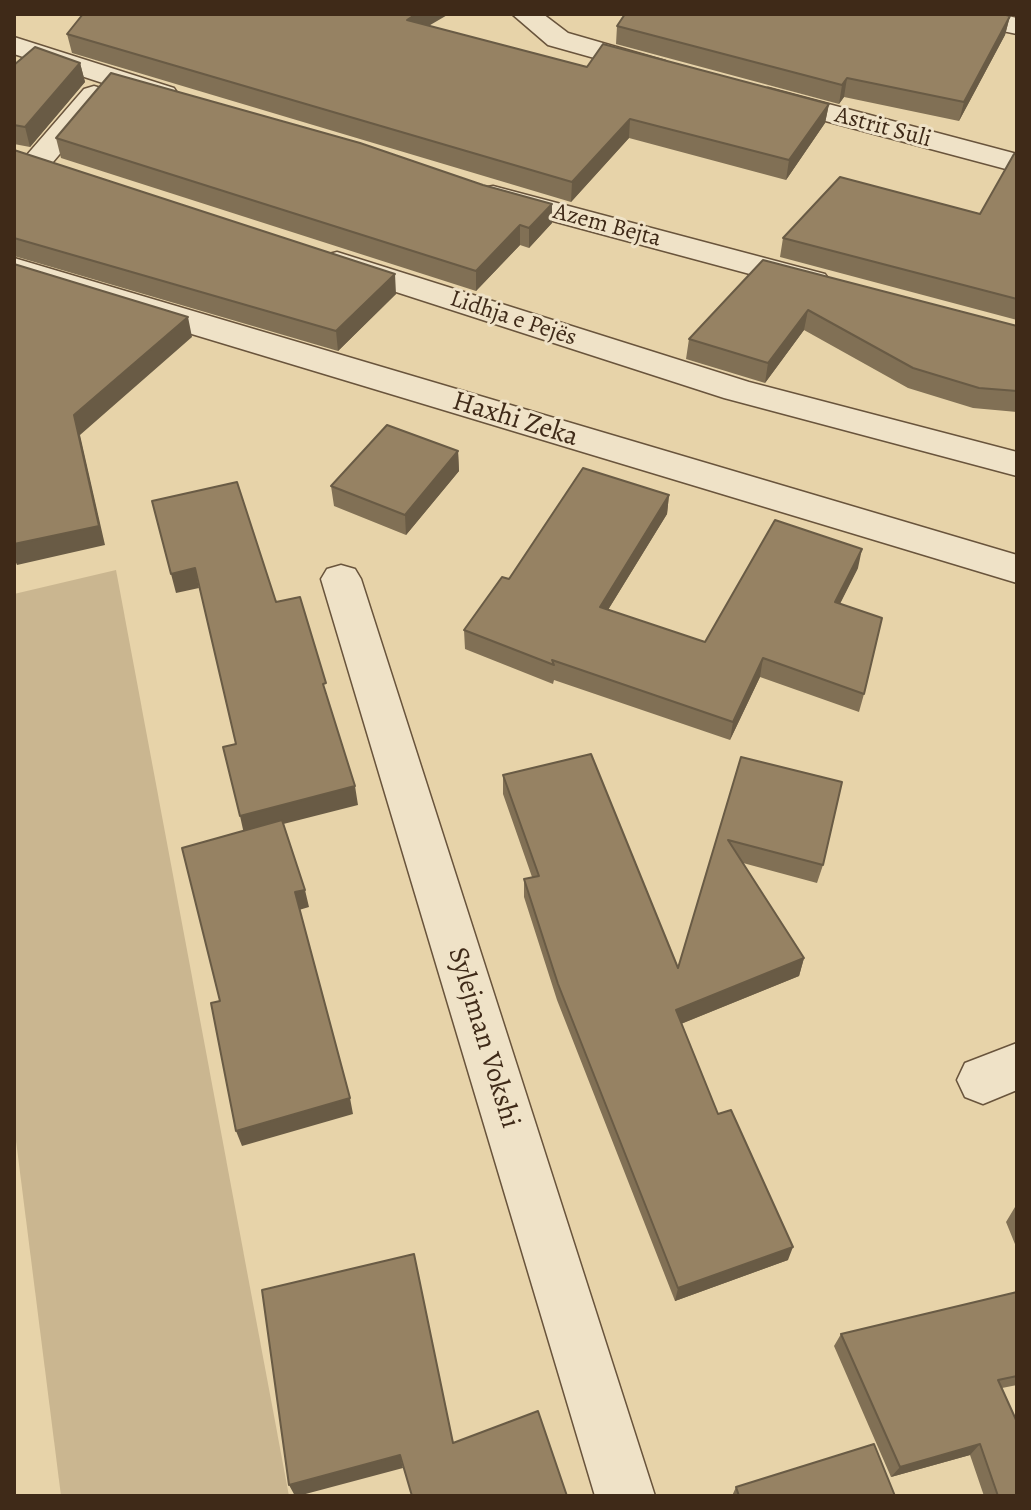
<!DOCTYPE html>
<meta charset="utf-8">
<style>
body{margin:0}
#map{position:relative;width:1031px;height:1510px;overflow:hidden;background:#e7d3a9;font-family:Alegreya,serif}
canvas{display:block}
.frame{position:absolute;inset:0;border:16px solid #3f2a18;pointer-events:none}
</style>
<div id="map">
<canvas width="1031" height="1510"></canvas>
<div class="frame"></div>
</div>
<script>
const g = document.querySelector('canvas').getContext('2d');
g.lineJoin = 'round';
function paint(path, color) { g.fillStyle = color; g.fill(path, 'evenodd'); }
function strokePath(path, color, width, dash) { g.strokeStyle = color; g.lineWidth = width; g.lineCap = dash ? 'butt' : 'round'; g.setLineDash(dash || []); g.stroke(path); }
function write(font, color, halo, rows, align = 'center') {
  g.font = font + ' Alegreya,serif'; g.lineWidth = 6; g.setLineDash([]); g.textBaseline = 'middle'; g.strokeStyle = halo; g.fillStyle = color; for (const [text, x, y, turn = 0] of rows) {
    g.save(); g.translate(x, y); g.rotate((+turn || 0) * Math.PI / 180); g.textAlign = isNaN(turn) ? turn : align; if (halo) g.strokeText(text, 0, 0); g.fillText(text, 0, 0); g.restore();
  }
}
const green = new Path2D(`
 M116,570L289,1496H61L14,1125V594Z`);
const street = new Path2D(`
 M512,14H543L568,33L665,61L669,67L665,73L655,75L548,45Z
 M946,14H999L1017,18V34L950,20Z
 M14,37L174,88L178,94L174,100L164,103L14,54Z
 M94,86L104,89L108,95L104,101L48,168L37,171L26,168L22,162L26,156L84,89Z
 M768,88L1017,154V172L758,103L754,97L758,91Z
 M493,186L825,274L830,281L825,288L813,291L482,202L477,195L482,188Z
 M337,252L749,382L1017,452V476L724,398L325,269L321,262L325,255Z
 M14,258L1017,555V583L36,287L14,279Z
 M341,565L355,569L361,579L655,1496H595L321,579L327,569Z
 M1017,1043V1090L983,1104L965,1097L957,1080L965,1063Z`);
const wall = new Path2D(`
 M1010,16L1005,35L959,121L844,97L839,104L616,44L617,26Z
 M429,26L587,67L829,104L825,123L786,180L629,138L571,202L72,53L67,34Z
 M80,63L85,82L30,147L14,144V65Z
 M56,138L552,223L529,248L520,245L476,291L61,158Z
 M14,150L396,294L338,351L14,256Z
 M1017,154V320L780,257L783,238L980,214Z
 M763,260L1017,326V412L973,408L908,388L804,330L765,383L686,359L689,339Z
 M458,451L459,471L406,535L334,506L331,486Z
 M669,495L667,514L608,610L705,642L858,568L840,604L864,694L859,712L760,677L730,740L554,680L553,684L465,649L464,630L509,579Z
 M741,757L823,865L817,883L743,863L804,958L799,976L681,1024L718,1114L788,1260L675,1301L557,1000L524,897V879L532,877L503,794V775L678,968Z
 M1015,1207H1017V1249L1006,1222Z
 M1017,1292V1385L1002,1388L1017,1496H984L970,1455L891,1477L834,1346L841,1334Z
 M736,1487L895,1496H732Z`);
const shadedWall = new Path2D(`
 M416,14H449L408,38L407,20Z
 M1010,16L1005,35L959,121L964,102Z
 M80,63L85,82L30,147L25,127Z
 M847,78L844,97L839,104L842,85Z
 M829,104L825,123L786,180L789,160Z
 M630,119L629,138L571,202L572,182Z
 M552,204V223L529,248V228Z
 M520,225V245L476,291V271Z
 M395,274L396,294L338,351L336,331Z
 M808,310L804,330L765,383L768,363Z
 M188,317L192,337L80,435L105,545L17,565L14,558V544L74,415Z
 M458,451L459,471L406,535L405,515Z
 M669,495L667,514L598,626L600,607Z
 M862,549L858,568L831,621L835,602Z
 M195,568L199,588L176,593L171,574Z
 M763,658L760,677L730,740L733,722Z
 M355,786L358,805L244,834L240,816Z
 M305,890L309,907L299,910L295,892Z
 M804,958L799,976L673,1027L676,1010Z
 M350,1098L353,1114L242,1146L236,1131Z
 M793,1247L788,1260L675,1301L678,1288Z
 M980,1444L970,1455L891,1477L900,1467Z
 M400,1455L403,1468L298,1496H295L289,1485Z`);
const building = new Path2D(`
 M83,14H416L407,20L587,67L603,44L829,104L789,160L630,119L572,182L67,34Z
 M625,14H1002L1010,16L964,102L847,78L842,85L617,26Z
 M35,47L80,63L25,127L14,125V65Z
 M111,73L360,143L483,185L552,204L529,228L520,225L476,271L56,138Z
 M14,150L395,274L336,331L14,238Z
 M1014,154H1017V299L783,238L840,177L980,214Z
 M763,260L1017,326V391L979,388L913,368L808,310L768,363L689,339Z
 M14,264L188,317L74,415L99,526L14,544Z
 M387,425L458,451L405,515L331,486Z
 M583,468L669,495L600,607L705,642L775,520L862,549L835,602L882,618L864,694L763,658L733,722L552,660L554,665L464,630L502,577L509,579Z
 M237,482L276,602L300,597L326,683L323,684L355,786L240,816L223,747L236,744L195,568L171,574L152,501Z
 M591,754L678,968L741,757L842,782L823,865L728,840L804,958L676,1010L718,1114L731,1110L793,1247L678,1288L558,984L524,879L539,876L503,775Z
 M282,820L305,890L295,892L350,1098L236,1131L211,1003L220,1001L182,848Z
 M414,1254L453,1443L538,1411L567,1496H412L400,1455L289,1485L262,1290Z
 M1017,1292V1376L998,1380L1017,1422V1496H998L980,1444L900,1467L841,1334Z
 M874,1444L895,1496H739L736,1487Z`);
const farStreetnames = [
 ["Astrit Suli",883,128,15],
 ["Azem Bejta",607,226,15],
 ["Lidhja e Pejës",513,319,18]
];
const streetNames = [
 ["Haxhi Zeka",515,420,17],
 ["Sylejman Vokshi",483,1038,73]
];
paint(green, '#cab690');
strokePath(street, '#69543c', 3);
paint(street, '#efe2c7');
paint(wall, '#817055');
paint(shadedWall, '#695b45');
paint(building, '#968263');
strokePath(building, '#695b45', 2);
write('24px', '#3f2a18', '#efe2c7', farStreetnames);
write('28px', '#3f2a18', '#efe2c7', streetNames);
</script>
